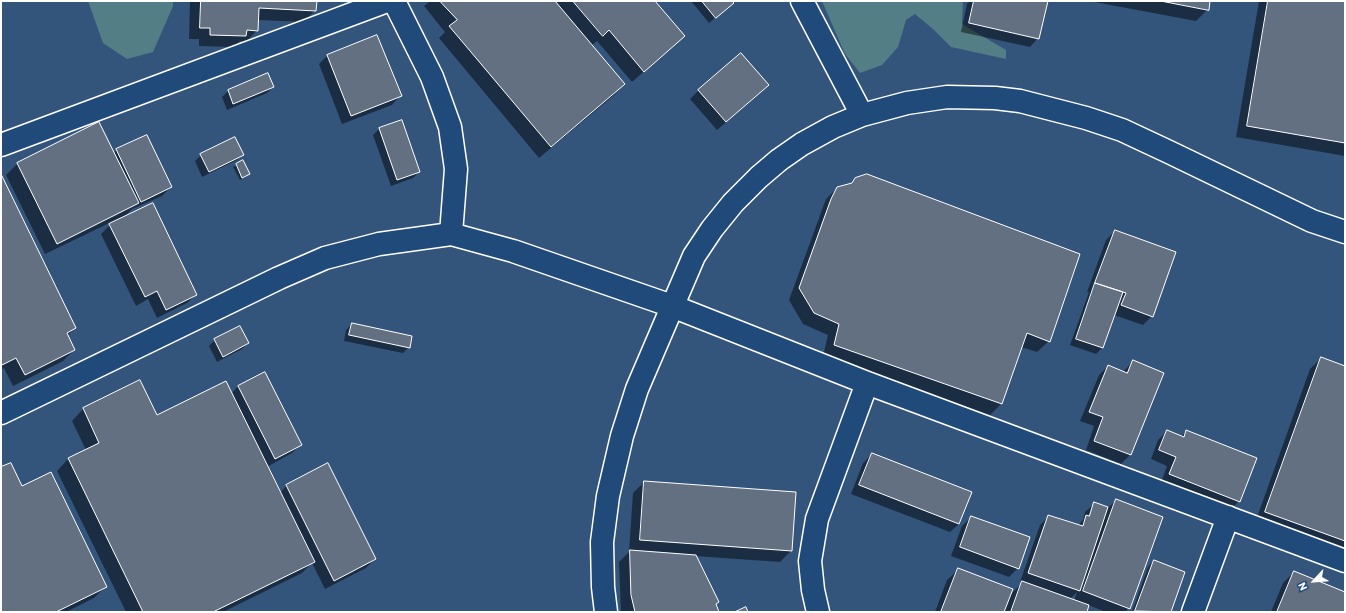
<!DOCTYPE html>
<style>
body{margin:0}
#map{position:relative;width:1346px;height:613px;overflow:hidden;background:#33557c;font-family:Itim,sans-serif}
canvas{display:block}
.frame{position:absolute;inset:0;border:2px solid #fff;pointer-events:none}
.north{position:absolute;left:1294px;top:561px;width:40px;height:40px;-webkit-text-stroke:3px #1f4a7a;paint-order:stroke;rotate:244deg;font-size:11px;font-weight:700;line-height:16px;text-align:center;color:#fff}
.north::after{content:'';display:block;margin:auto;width:14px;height:18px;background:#fff;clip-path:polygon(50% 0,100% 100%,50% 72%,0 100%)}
</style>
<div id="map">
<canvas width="1346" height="613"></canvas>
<div class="frame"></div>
<div class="north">N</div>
</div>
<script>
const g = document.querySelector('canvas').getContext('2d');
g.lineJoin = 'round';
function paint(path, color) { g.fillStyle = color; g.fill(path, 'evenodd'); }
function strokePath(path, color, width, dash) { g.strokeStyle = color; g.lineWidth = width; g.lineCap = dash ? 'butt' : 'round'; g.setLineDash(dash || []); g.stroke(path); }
const green = new Path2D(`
 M88,1H173V6L153,52L127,59L103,43Z
 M822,1H963L962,24L1006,50V59L951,47L934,30L915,14L906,20L898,47L882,65L860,73L845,54Z`);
const shadow = new Path2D(`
 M190,1H316L315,10L304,22L258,20L257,30L246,42L240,41L234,47L199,46V39H189Z
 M430,1H653L684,36L632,82L597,41L591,46L624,84L613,96L539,158L439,38L445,32L424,6Z
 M691,1H731L726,9L709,23Z
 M969,1H1047L1038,38L1030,47L961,32L967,4Z
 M1089,1H1209L1208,9L1196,21Z
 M1259,1H1345V156L1236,137Z
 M328,55L400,96L392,105L342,124L319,64Z
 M267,75L273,87L267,93L227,110L222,97L228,91Z
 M699,90L759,94L717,130L690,99Z
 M379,129L419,172L413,178L391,186L373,135Z
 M117,150L171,187L162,196L132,209L126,215L45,254L6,175L18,163L113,154Z
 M243,154L237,160L202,177L195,161L201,155Z
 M243,162L249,174L240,180L233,167Z
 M1,177L75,328L67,336L74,350L63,361L13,386L4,368L1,370Z
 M855,179L1049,341L1037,352L1021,347L1001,404L990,415L823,356L828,335L803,324L789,300L826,199L837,188L850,185Z
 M110,225L196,295L187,303L157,318L148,299L136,306L101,234Z
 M1115,231L1152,316L1143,325L1114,315L1102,348L1096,354L1070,345L1089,292H1087L1106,240Z
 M352,324L409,347L403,353L344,341L346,330Z
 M215,340L248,343L242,349L217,362L209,346Z
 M1321,358L1345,367V556L1255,523L1310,369Z
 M1133,361L1163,374L1130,455L1121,464L1086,450L1094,426L1080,421L1099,375L1108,366L1123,372Z
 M139,382L157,416L231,394L238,386L301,444L292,453L267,467L280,493L286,486L328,465L375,559L366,568L325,589L312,563L302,573L223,612H126L57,471L68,459L86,450L72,421L83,409Z
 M1167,431L1181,437L1186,431L1239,501L1230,510L1161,483L1167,466L1151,459L1158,440Z
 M872,454L959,524L950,532L851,494L863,463Z
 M1,468L22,487L106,586L94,598L66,612H1Z
 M644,482L791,551L780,562L695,556L718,612H621L619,562L629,552L633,493Z
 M1116,500L1129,608L1125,612H1106L1088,605L1086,612H935L947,580L959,569L1010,595L1022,583L1020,582L1040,525L1049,516L1078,525L1083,520L1085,512L1094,504L1108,508ZM1077,592L1074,601L1070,599Z
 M971,517L1018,568L1009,577L951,556L962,526Z
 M1154,561L1184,572L1170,612H1132L1148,567Z
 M1294,572L1345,593V612H1271L1283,583Z`);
const building = new Path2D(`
 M201,1H317L316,11L259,8L258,31L247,30L246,36L210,35V28H200Z
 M440,1H555L625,84L551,147L449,26L457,20Z
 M573,1H655L685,36L644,72L609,30L603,36Z
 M702,1H732L734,3L716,18Z
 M974,1H1048L1039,39L969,23Z
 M1161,1H1210L1209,10Z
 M1268,1H1345V143L1247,126Z
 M377,35L402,96L351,116L327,55Z
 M741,53L769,85L726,122L698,90Z
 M268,73L274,87L233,104L228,90Z
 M402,120L420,172L397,180L379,128Z
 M99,122L139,203L57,244L17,163Z
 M147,135L172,187L141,202L116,149Z
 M235,137L244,155L209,172L200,154Z
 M243,160L250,174L242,178L236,164Z
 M1,174L76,328L67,333L75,350L25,375L16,358L2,365L1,363Z
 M867,174L1080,254L1050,342L1027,333L1002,404L834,345L839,324L814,313L799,288L831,199L837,187L852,183L855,178Z
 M153,203L197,295L166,310L157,291L145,297L109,224Z
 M1115,230L1176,252L1153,317L1121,305L1126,293L1095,283Z
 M1095,283L1123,292L1103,348L1076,339Z
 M352,323L412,336L410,348L349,335Z
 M240,326L249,343L223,357L214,339Z
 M1321,357L1345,366V541L1265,512Z
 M1133,360L1164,373L1131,455L1094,441L1103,417L1089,412L1108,365L1127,373Z
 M265,372L302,445L275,459L238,386Z
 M140,380L157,415L226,381L315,562L213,612H143L68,458L99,443L83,408Z
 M1167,430L1184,437L1186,430L1257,458L1240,502L1169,474L1176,457L1159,450Z
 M872,453L972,492L959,524L859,485Z
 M11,463L22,486L51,472L107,587L56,612H1V467Z
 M328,463L376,559L334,581L286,485Z
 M644,481L796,492L792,551L640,540Z
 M1116,499L1163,517L1130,609L1083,591Z
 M1094,502L1108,507L1080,591L1028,573L1048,515L1083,526L1086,515L1089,516Z
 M971,516L1030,537L1019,569L960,547Z
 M630,550L696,555L719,602L716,604L719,612H635L631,595Z
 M1154,560L1185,572L1171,612L1135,611Z
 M958,568L1013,589L1004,612H941Z
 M1294,571L1345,592V612H1277Z
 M1022,581L1089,605L1087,612H1011Z
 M746,607L748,612H735Z`);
const minor = new Path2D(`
 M394,1L432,77L450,127L456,169L451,234
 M802,1L862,115
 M1,145L387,1
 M1,413L279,278L325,258L379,244L451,234L513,251L672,306L867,383L1345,561
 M606,612L603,587L602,542L608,496L622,436L637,389L694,256L712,229L733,203L759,177L779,160L802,144L833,127L862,115L907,103L947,97L995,98L1020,101L1086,118L1122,130L1169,152L1312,221L1345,232
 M818,612L813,590L810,561L817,519L867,383
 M1193,612L1228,517`);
paint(green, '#547e86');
paint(shadow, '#0007');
paint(building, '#637082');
strokePath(building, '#fff', 1);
strokePath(minor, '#fff', 25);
strokePath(minor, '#1f4a7a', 22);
</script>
